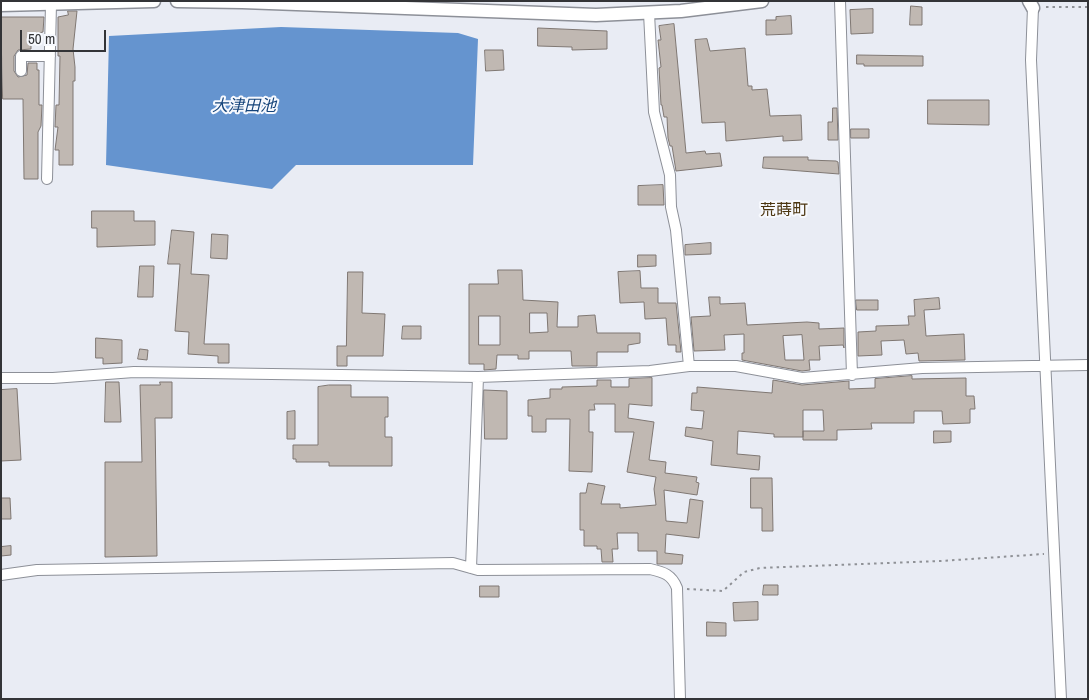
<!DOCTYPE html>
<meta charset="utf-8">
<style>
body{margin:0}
#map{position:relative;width:1089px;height:700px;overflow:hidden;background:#e9ecf4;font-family:"Archivo Narrow",sans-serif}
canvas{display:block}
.frame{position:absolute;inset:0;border:2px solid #333437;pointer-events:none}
.scale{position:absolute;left:20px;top:30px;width:86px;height:22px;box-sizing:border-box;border:2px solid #333437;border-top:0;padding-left:6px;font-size:15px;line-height:18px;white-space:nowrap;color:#333437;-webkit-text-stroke:4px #f7f9fe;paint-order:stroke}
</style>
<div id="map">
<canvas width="1089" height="700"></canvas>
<div class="frame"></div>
<div class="scale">50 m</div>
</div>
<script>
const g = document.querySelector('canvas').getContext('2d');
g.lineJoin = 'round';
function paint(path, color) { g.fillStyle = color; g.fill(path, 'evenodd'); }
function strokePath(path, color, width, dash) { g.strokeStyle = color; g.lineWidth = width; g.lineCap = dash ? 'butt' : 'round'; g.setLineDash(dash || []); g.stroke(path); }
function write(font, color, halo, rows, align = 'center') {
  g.font = font + ' "Archivo Narrow","Noto Sans JP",sans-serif'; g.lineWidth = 4; g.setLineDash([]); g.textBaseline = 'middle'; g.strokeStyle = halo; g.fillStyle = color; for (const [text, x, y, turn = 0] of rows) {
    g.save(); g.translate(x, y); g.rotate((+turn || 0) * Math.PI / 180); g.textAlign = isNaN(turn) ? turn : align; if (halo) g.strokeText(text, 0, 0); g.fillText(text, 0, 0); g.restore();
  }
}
const water = new Path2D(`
 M281,27L458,33L478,39L473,165H296L272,189L106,165L109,36Z`);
const building = new Path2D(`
 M911,6L922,7V25H910Z
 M873,9V33L851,34L850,10Z
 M68,11H77L73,49L75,67V81H73V165H59V150H55L58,127H55L56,105H59L60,56H58V17L68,15Z
 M791,16L792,34L766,35V20H776V17Z
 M1,17H44L43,32L31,35V49L18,50L14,56V71L18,77L27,75L28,63H37V70H39V105H42L41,126L38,132V179H24L23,99H3Z
 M674,24L686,153L705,151L706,154L720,153L722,166L676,171L672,146H670L668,138L667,117H664L662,105H661L659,68L661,67L658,40H661L659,26Z
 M538,28L607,31V49L572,50V47L538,46Z
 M707,39L710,51L745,48L748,86H752V90L767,89L770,116L801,115L802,140L783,141V136L726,141L725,122L702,123L695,40Z
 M485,50H503L504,70L486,71Z
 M857,55L923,56V66H864V64H857Z
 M928,100H989V125L928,124Z
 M833,108H837L838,140H828V122H832Z
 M851,129H869V138H851Z
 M764,157H808V160L836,161L838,162L839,174L763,168Z
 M663,185L664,205H638V186Z
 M92,211H134V221H155V245L97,247V228H92Z
 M172,230L194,232L191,274L209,275L204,344H229V363H218V356L188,354L189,332L175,331L180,264H168Z
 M212,234L228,235L227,259L211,258Z
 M711,243V254L685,255V245Z
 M638,255H656V266L638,267Z
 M140,266H154L153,297H138Z
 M498,270H522L523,300L558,302L557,327H578V316L595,315L597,333H640V343L628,345V352H597V366H572L571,351H529V359H518V355H497L496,369L484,370V364H469V284H498ZM530,313H547L548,332L530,333ZM479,316H500V345H479Z
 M640,271L641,288H658V303H676L681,352H676V345H668L666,318L645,319L644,302L620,303L618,272Z
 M348,272H363L362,313L385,314L383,356H347V366H337V346H346Z
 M709,297H720V304L745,303L747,325L807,322L819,323V329L844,328V348L843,345L819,346L820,360H809L810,370L802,371L742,360V353H744V334L724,335L725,350L694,351L691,317L710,316ZM802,335L804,360H785L783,336Z
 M939,298L940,309L924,310L926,336L964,334L965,360L919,361L918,353L906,354L904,340L881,341L882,355L858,356V332L876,331V326L909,325L908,316H915L914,300Z
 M856,300H878V310H857Z
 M403,326H421V339H402Z
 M96,338L122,340V363L103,364V358H96Z
 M140,349L148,350L147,360L138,359Z
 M912,376V379L966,378V396H974L975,409H970V423L943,424L942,411H914V423H871L872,429L837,430V440H803V431H824L823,410H803V437H774V434L738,431L737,454L760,456L759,470L711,465L713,441L685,436L686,427L702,429L704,411L691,410L692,393H697V387L772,393L773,380L802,385L849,381V389L875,388V379Z
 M652,378V406L629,404L628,418L654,422L649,460L666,462L665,473L697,477L696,482L699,483L697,495L664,490L666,521L687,523L690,499L703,501L699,538L666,534L665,553L683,555L682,564H657V551H638V533H617L618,549H612L613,562H602L601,549H597V546H584V530H580V493H586L588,483L605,486L601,504H620V508L656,505L654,489L656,477L627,472L634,432H615V404H594L595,410H589V432H593L592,472L569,471L570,419H546V432H532V416H528V400L550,398V389H562V387L597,386V380H611V387H629V379Z
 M106,382H119L121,422H105Z
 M160,382H172V418H155L157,556L105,557V462H142L140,385H160Z
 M329,385H351V397H388V417H385V437H392V466H329V462H296V459H293V445H318V387Z
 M17,389L21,460L1,461V390Z
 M484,390L507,391V439H485Z
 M295,411V439H287V412Z
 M934,431H951V442L934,443Z
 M751,478H772L773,531H762V508H751Z
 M1,498H10L11,519H1Z
 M11,546V555L1,556V547Z
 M764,585H778V595H763Z
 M480,586H499V597H480Z
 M758,602V620L734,621L733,603Z
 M707,622L726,623V636H707Z`);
const path = new Path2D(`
 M1046,7H1088
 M687,589L723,591L744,572L760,568L941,561L1044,554`);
const minor = new Path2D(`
 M840,1L852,375
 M1033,8L1031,60L1061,699
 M649,13L654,112L670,175L671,207L676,230L689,366
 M21,71V56H50
 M47,179L51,4
 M1,378H53L134,372L478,377L650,371L689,366H736L802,378L922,368L1088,365
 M471,568L478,377
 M1,575L37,570L453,563L478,570L650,569C664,572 672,575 677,588L680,699`);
const tertiary = new Path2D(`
 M177,1L242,2L596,15L681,11L762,1
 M1029,1L1033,8
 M1,5L154,1`);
const waterNames = [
 ["大津田池",244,107]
];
const neighbourhoodNames = [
 ["荒蒔町",784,211]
];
paint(water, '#6594cf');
paint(building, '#c0b8b2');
strokePath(building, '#7f7772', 1);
strokePath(minor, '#8d9098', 12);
strokePath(tertiary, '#8d9098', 15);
strokePath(path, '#8f9196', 2, [2.5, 4]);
strokePath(minor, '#fff', 10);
strokePath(tertiary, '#fff', 12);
write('italic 16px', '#14437a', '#f7f9fe', waterNames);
write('16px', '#4c3611', '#f7f9fe', neighbourhoodNames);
</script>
